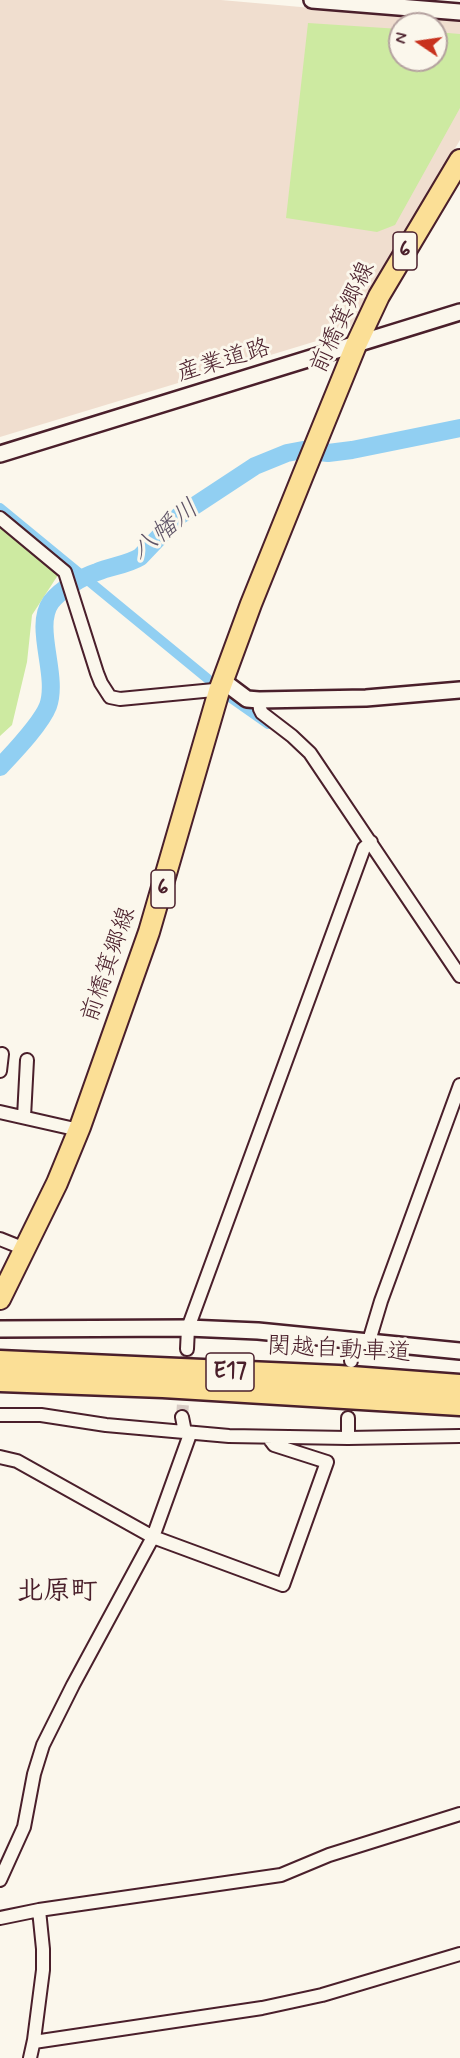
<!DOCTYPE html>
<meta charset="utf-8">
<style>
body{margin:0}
#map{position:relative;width:460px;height:2058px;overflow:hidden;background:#fbf7ec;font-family:Mynerve,sans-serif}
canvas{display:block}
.north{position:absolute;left:388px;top:12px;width:60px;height:60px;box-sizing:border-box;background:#fbf7ec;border:2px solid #b4a19f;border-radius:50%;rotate:283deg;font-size:16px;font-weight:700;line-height:24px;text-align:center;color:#4a1f2b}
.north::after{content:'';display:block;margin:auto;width:21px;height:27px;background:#c8321e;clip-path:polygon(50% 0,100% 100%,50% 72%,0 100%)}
</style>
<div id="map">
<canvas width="460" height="2058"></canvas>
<div class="north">N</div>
</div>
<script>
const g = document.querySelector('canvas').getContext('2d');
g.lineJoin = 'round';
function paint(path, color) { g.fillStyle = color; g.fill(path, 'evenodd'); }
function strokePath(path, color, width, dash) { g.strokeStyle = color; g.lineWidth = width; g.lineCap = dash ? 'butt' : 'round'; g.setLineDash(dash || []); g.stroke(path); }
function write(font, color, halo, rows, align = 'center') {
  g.font = font + ' Mynerve,"Klee One",sans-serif'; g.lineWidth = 6; g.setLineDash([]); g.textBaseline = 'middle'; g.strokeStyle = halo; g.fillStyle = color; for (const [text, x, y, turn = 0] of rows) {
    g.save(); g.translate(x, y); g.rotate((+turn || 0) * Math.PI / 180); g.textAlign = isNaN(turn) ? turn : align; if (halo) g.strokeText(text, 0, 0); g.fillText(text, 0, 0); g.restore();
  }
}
const built = new Path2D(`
 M0,0H221L460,21V140L350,328L343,333L0,437ZM400,24H436V60H400Z`);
const green = new Path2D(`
 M308,23L400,29V60H436V32L460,34V108L395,225L377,232L286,218Z
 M0,524L60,572L32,615L27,662L12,725L0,736Z`);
const canal = new Path2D(`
 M0,508L208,679
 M231,698L268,724`);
const river = new Path2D(`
 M0,767C14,752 41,724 48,706C59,675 33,627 51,602C61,589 82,577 97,572C111,566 127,565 140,557L179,516L255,466L287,453L303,450L328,453L352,450L460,428`);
const minorTunnel = new Path2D(`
 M182,1417L187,1349`);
const minor = new Path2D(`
 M0,518L65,572L97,673L101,683L110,697L120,699L214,690L219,691
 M259,700L260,709L262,713L292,736L310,753L460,976
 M0,1071L2,1054
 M0,1112L79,1130
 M24,1117L27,1060
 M0,1239L25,1249
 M369,1341L381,1301L460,1085
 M187,1349L188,1328L364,848L371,842
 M351,1361L352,1339
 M0,1415H41L106,1425L229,1436L348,1438L460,1436
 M348,1438V1418
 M0,1457L17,1461L153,1537L283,1585L327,1462L274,1445L268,1437
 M0,1880L24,1827L34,1774L43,1745L73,1685L153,1537L189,1437L185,1432L182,1417
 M0,1918L39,1910L281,1875L329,1855L460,1814
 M34,2042L262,2008L322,1995L460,1954
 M30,2058L34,2040L43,1970V1949L39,1910`);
const tertiary = new Path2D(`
 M312,0L460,12
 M0,454L460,312
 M223,681L247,699L259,700L366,698L460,690
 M0,1329L188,1328L258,1331L460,1351`);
const primary = new Path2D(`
 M0,1299L57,1183L80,1127L149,932L219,691L251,604L303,475L356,345L379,296L460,160`);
const motorway = new Path2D(`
 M0,1362L338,1377L460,1386
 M0,1380L163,1386L460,1404`);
const shields = [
 [405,251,24],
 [163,889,24],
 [230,1372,48]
];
const shieldNames = [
 ["6",405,251],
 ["6",163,889],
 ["E17",230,1372]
];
const streetNames = [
 ["前橋箕郷線",344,318,-65],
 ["産業道路",224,362,-17],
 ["前橋箕郷線",110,965,-71],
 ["関越自動車道",339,1351,3]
];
const waterNames = [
 ["八幡川",166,531,-39]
];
const quarterNames = [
 ["北原町",57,1593]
];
paint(built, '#f0decf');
paint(green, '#cdeaa1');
strokePath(canal, '#91cff2', 10);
strokePath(river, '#91cff2', 18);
strokePath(minorTunnel, '#d8ccc5', 12, [12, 6]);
strokePath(minor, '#4a1f2b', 16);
strokePath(tertiary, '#4a1f2b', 20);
strokePath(primary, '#4a1f2b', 24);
strokePath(motorway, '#4a1f2b', 27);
strokePath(minor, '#fbf7ec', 12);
strokePath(tertiary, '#fbf7ec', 15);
strokePath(primary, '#fbdf96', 20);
strokePath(motorway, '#fbdf96', 22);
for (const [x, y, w] of shields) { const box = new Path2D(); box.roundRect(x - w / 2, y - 19, w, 38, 4.5); g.fillStyle = '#fbf7ec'; g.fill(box); strokePath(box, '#4a1f2b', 1.5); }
write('bold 22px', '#4a1f2b', null, shieldNames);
write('24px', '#4a1f2b', '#fbf7ec', streetNames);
write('italic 26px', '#5f5467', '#fbf7ec', waterNames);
write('bold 27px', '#4a1f2b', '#fbf7ec', quarterNames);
</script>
